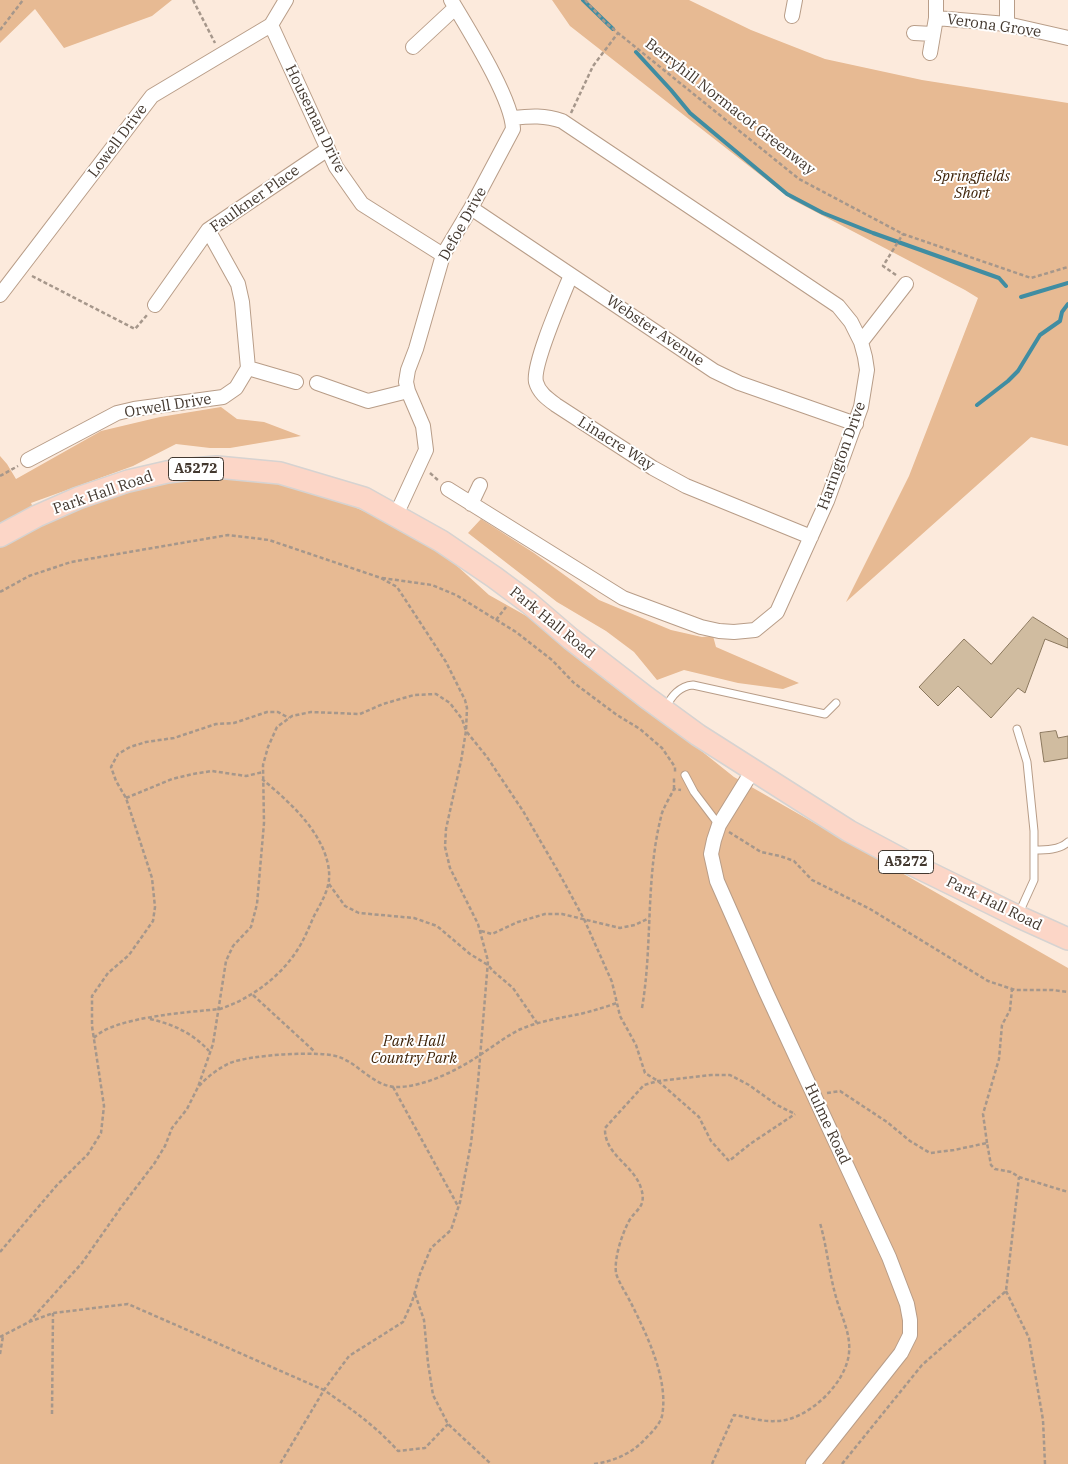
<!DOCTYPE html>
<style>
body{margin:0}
canvas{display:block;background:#fceadc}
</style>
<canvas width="1068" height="1464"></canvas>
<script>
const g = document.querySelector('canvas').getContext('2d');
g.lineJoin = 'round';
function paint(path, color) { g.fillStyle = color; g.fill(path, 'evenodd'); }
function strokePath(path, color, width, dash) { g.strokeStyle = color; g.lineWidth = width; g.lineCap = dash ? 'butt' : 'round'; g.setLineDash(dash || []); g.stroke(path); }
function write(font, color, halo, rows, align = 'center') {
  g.font = font + ' "IBM Plex Serif",serif'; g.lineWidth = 4; g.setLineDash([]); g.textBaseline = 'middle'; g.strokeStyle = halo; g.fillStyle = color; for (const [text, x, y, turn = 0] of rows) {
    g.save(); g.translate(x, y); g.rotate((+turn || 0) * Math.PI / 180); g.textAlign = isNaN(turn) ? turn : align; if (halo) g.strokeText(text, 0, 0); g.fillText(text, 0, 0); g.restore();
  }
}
const green = new Path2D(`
 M0,0H172L152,16L64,48L35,9L0,43Z
 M552,0H689L751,30L825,59L922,80L1068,103V446L1031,437L846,602L909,476L978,298L965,290L791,199L570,26Z
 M221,407L237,419L264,422L301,436L230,448H210L176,444L133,466L31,503L37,516L0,537V456L7,464L16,479L101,431L160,417Z
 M202,476L293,484L335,498L398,527L445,555L489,595L546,627L734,777L1068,968V1464H0V547C35,528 70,509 108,496C138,486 170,481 202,476Z
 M481,519L534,553L599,600L671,630L702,637L713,636L716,647L799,683L783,689L738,683L684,670L657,680L634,652L606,631L557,602L468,533Z`);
const stream = new Path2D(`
 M583,0L613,29
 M636,52L671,90L690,113L787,194L823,213L873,233L999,278L1006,286
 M1021,297L1068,283
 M977,405L1008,381L1018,371L1040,335L1060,321L1062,312L1068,304`);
const building = new Path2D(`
 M1033,617L1068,639V648L1045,639L1025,693L1018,688L991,718L958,686L938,706L919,687L964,639L991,664Z
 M1056,731L1058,738L1068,736V758L1044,762L1040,733Z`);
const path = new Path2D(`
 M193,0L215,43
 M585,0L605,22L618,33L799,179L903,234L1031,278L1068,267
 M0,30L23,0
 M571,113L593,66L618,33
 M896,275L883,266L903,234
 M32,276L135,329L147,315
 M430,473L439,481
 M0,476L18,466
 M382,578L432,585L456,595L516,632L552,660L574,683L617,715L640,729L662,748L675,767V772
 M0,592L29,576L71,562L228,535L269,540L381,578L397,587L446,662L465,700L467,708L466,731L461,761L446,829L445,847L450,868L478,924L488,961L478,1082L471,1143L460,1202L451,1230L431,1248L420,1274L412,1302L403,1322L349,1356L324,1390C350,1408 377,1427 398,1451L425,1448L448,1424
 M496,620L506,607
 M674,789V778
 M126,798L172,779L193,774L212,771L246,776L263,772
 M729,832L761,852L780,856L794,861L812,880L870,909L988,981L1015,990H1053L1068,992
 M329,884L345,906L359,913L414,918L437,926L470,954L488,965L493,971L513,988L537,1023
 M481,931L492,934L518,922L545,914H562L620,928L635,925L649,918
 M253,995L315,1052
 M642,1008C653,944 645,877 662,813C665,805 670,797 674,789L681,790
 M150,1019C173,1024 194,1034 209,1051
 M94,1038C113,1017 190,1012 220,1009C253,998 284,974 301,944C306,935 310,925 314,916C327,892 335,880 324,851C312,822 286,799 262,779
 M199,1086C208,1076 219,1068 230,1063C248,1055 321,1050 339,1057C359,1064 372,1085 395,1087C423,1088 460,1069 483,1053C495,1045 508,1035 521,1029C540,1021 560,1018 580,1014C593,1011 605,1007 617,1003
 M393,1087L458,1206
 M827,1093L840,1091L887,1122L910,1141L930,1153L954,1150L987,1143L991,1165L995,1169L1011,1172L1019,1177L1068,1192
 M987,1143L983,1114L999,1059L1002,1025L1010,1010L1012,989
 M0,1252L57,1185L88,1154L101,1133L104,1106L92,1026V996L108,973L129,955L153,921L155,907L152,878L126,798L116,781L111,767L118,754L130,747L146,742L174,738L216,724L234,723L267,712H278L289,718
 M1006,1291L1029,1338L1043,1420L1045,1464
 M415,1294L424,1320L428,1363L433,1395L448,1424L491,1464
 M29,1322L82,1263L122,1206L154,1164L165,1146L172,1128L187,1109L198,1087L213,1044L226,961L233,946L251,927L257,904L264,823L263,765L268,747L277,727L292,716L311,712L360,714L383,704L414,695L436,694L450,703L462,719L466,731L487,757L523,811L559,873L584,919L612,982L620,1016L636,1045L645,1073L658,1081L699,1117L711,1141L729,1161L750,1144L795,1114
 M0,1337L29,1322L53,1313L128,1304L324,1390L280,1464
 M0,1354L3,1336
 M52,1414L53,1313
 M594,1464C615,1461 633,1453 647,1437C653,1431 660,1424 662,1416C669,1380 647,1335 631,1303C627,1295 618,1281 616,1273C614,1258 622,1234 629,1221C636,1209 647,1207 641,1188C634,1165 604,1155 605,1128L644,1085L658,1081L711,1075H730L749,1085L777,1105L795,1114
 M712,1464L734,1415C748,1417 762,1422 776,1421C807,1421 846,1384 849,1353C851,1333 841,1316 836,1297C829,1273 827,1247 820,1223
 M842,1464L922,1365L1006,1291L1019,1177`);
const lane = new Path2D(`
 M666,708C671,696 680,686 693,685L825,714L836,703
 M1017,729L1027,762L1034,831V880L1019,913
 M685,775L694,792L719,825
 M1034,850C1046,850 1059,850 1068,842`);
const street = new Path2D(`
 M936,0V18L1007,24L1068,38
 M1007,0V24
 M792,16L795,0
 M271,25L336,167L362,204L443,255
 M914,33L933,34
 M413,47L455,8
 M930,53L936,18
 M471,208L714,371L739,383L856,424
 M571,275C563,295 532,365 536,382C539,393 548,399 556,405L653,468L686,486L811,537
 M0,295L152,96L271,25L286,0
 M155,305L208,230L328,149
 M861,342L906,284
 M248,368L296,382
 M317,383L368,401L408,391
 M28,460L117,413L134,409L223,397L236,388L248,368L242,302L238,284L208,230
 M448,489L623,598L701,627L719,631L734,632L755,630L777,612L827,501L861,407L867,370L865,357L861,342L851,322L838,306L562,121C545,115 530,116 513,118
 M471,504L480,485
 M396,515L426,450L423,426L408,391L406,382L408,370L416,349L443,255L471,208L513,129C512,98 468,29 451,0
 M753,770L719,825L714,840L711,854L717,881L766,992L889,1257L907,1304L910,1320V1335L901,1353L813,1464`);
const primary = new Path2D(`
 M0,536L37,516L78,498L128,481L167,472L192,469L217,467L280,473L364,498L441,541L494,577L529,603L571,639L646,697L698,735L849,831L905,861L1017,916L1068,939`);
const shields = [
 [196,469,55],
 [906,862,55]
];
const shieldNames = [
 ["A5272",196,469],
 ["A5272",906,862]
];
const streetNames = [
 ["Verona Grove",994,26,8],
 ["Berryhill Normacot Greenway",730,107,38],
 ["Houseman Drive",315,119,64],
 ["Lowell Drive",118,141,-53],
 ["Faulkner Place",255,199,-35],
 ["Defoe Drive",463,224,-61],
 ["Webster Avenue",655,331,34],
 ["Orwell Drive",168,406,-9],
 ["Linacre Way",616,444,32],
 ["Harington Drive",842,456,-70],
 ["Park Hall Road",103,493,-19],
 ["Park Hall Road",552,623,39],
 ["Park Hall Road",994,904,26],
 ["Hulme Road",827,1124,65]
];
const parkNames = [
 ["Springfields",972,177],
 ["Short",972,194],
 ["Park Hall",414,1042],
 ["Country Park",414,1059]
];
paint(green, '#e7ba93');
strokePath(stream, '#408da2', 4);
paint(building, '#d0bca0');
strokePath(building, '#8b785e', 1);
strokePath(lane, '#b89d88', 9);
strokePath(street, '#b89d88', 16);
strokePath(primary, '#d6d3d1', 24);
strokePath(path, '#a6978b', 2.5, [4, 2.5]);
strokePath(lane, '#fff', 7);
strokePath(street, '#fff', 14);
strokePath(primary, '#fcd6c7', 21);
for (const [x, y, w] of shields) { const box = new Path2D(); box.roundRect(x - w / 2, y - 11.5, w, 23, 4); g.fillStyle = '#fff'; g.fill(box); strokePath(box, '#43382f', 1); }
write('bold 14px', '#43382f', null, shieldNames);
write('15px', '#43382f', '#fff', streetNames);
write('italic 15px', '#3e2308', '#fff', parkNames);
</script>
